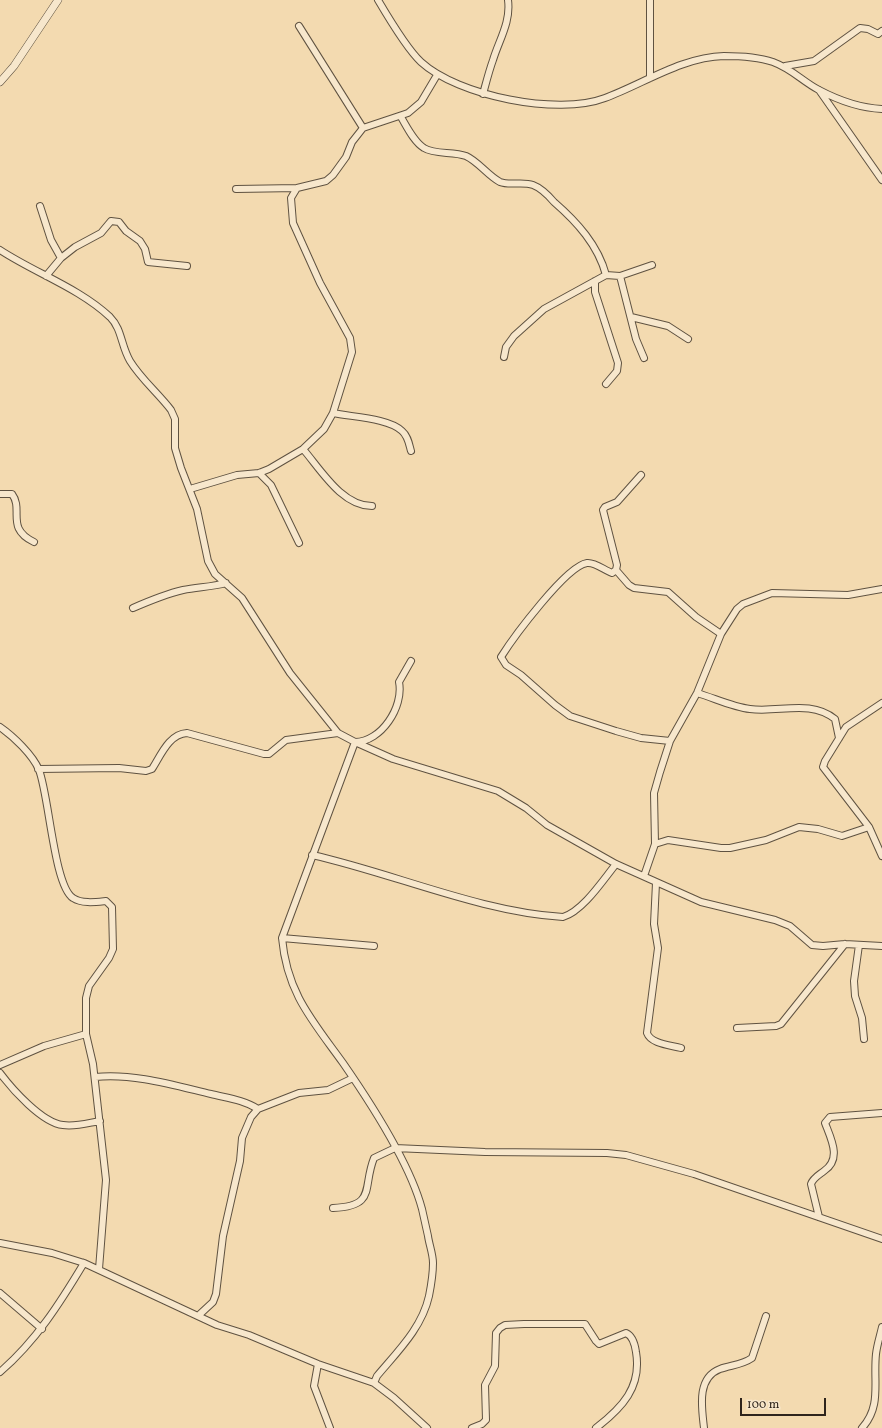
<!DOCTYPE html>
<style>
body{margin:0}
#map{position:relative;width:882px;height:1428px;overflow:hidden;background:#f3dab0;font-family:Vollkorn,serif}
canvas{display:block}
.scale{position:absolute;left:740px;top:1398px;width:86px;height:18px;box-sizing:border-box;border:2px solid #2e241c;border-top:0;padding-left:5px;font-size:12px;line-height:14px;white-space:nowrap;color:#2e241c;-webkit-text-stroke:3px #f7e7cc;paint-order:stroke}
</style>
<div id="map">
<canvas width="882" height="1428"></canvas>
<div class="scale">100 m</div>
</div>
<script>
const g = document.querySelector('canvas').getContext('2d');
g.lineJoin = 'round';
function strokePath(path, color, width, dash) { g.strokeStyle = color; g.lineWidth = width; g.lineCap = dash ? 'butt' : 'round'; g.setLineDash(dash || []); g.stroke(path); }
const minor = new Path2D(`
 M378,0C388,17 407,49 421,62C458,96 558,116 605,98C643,84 682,57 724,56C740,56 758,57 773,62C792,69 802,81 819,90C838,100 860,108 882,109
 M299,26L363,128
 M785,66L814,61L860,28L868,29L878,34L882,31
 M650,78V0
 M819,90L882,180
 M483,94C486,83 489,71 493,60C499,40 511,22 508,0
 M401,117C407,127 414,142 424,148C435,155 453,151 466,156C479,162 487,175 500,182C510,186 522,181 533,185C541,188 548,195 554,202C577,222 598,245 606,275
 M236,189L297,188
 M40,206L51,240L61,258
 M0,250C35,273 79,288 110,317C122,329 121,346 130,361C141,379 158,393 171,410L175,419V448L181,468L197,509L208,561L215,574L242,598L290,673L338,733L355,742L393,759L498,791L526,808L547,825L616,864L701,902L775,920L790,926L812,945L823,946L845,944L882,946
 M46,276L61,258L75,247L101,233L111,221L119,222L126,231L140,241L145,249L148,262L187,266
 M620,276L636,339L644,358
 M595,281V292L618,363L617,371L606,384
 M631,317L668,326L688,339
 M504,357L506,347L514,336L544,309L606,275L620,276L652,265
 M333,413C351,417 389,418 402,431C408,436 409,444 411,451
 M303,449C321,470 342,506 372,506
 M259,473L271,485L299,543
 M641,475L617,502L605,507L603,510L617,565L616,570L612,573C604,570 595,562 587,563C566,566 513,638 501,657L506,665L521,675L555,705L570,716L616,731L641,738L670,741
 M190,489L237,475L259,473L269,469L303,449L324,429L333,413L352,352L350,338L320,283L293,223L291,198L297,188L326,181L333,175L346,157L352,142L363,128L408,113L421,102L437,75
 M0,494H12C24,510 5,528 34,542
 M616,570L629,585L634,588L668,592L696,617L721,634
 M133,608C149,601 166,594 183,590C197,587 212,587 226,583
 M697,693C714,698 733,707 750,709C779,713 810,699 835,719L839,738
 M882,703L846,727L825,761L823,767L869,827L882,856
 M0,727C13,736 33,755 39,770C49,795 54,886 73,898C82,904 96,902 106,901L112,907L113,949L109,958L89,986L86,998V1034L93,1064L106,1180L99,1269
 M38,769L119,768L146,771L152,769C161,755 169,734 187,733L264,754H269L286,740L338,733
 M655,844L668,840L721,848H730L766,840L799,827L818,829L842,836L869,827
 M312,855C393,873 480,912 563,917C583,911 603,880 616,864
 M644,876L655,844L654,793L660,772L670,741L697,693L721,634L737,609L743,604L772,593L848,595L882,589
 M656,883L654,924L658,948L647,1033C651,1044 670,1045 681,1048
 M282,938L374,946
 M859,945L854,981L855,996L862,1018L864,1039
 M737,1028L776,1026L781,1024L845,944
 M0,1065L44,1046L86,1034
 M0,1073C12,1089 42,1123 63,1125C75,1127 88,1123 100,1121
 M95,1077C133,1073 173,1085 211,1094C227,1098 244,1100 258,1109L299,1093L328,1090L353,1078
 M333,1208C377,1206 362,1188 374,1158L395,1148L485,1152L607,1153L626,1155L694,1174L882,1239
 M819,1217L811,1184C813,1178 819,1175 824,1171C842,1159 831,1139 825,1123L830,1117L882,1113
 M0,1243L52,1253L84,1263L217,1325L249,1335L318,1364L374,1383L394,1398L427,1428
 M0,1293L42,1329
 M199,1315L213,1302L216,1294L223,1236L240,1161L242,1138L251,1117L258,1109
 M318,1364L314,1386L330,1428
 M0,1372C36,1341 60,1303 84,1263
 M374,1383L377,1376C397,1352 422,1328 429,1296C431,1286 433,1273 433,1263C433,1254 429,1244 428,1236C426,1227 424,1218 422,1209C410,1164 370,1102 343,1063C312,1020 287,993 282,938L355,742C381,742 404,707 399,682L411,661
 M472,1428L482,1424L486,1420L485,1385L495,1366L496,1333L500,1328L505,1325L524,1324H585L596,1341L599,1344L626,1333C633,1336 635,1345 636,1352C642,1387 622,1408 596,1428
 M704,1428C702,1409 696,1378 720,1369C731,1365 742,1365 752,1358L766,1316
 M862,1428C882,1406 873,1382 876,1354C877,1345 880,1336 882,1327`);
const tertiary = new Path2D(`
 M0,82L14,66L58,0`);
strokePath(minor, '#5f5241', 8);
strokePath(tertiary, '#5f5241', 8);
strokePath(minor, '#f7e7cc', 6);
strokePath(tertiary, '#f7e7cc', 7);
</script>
